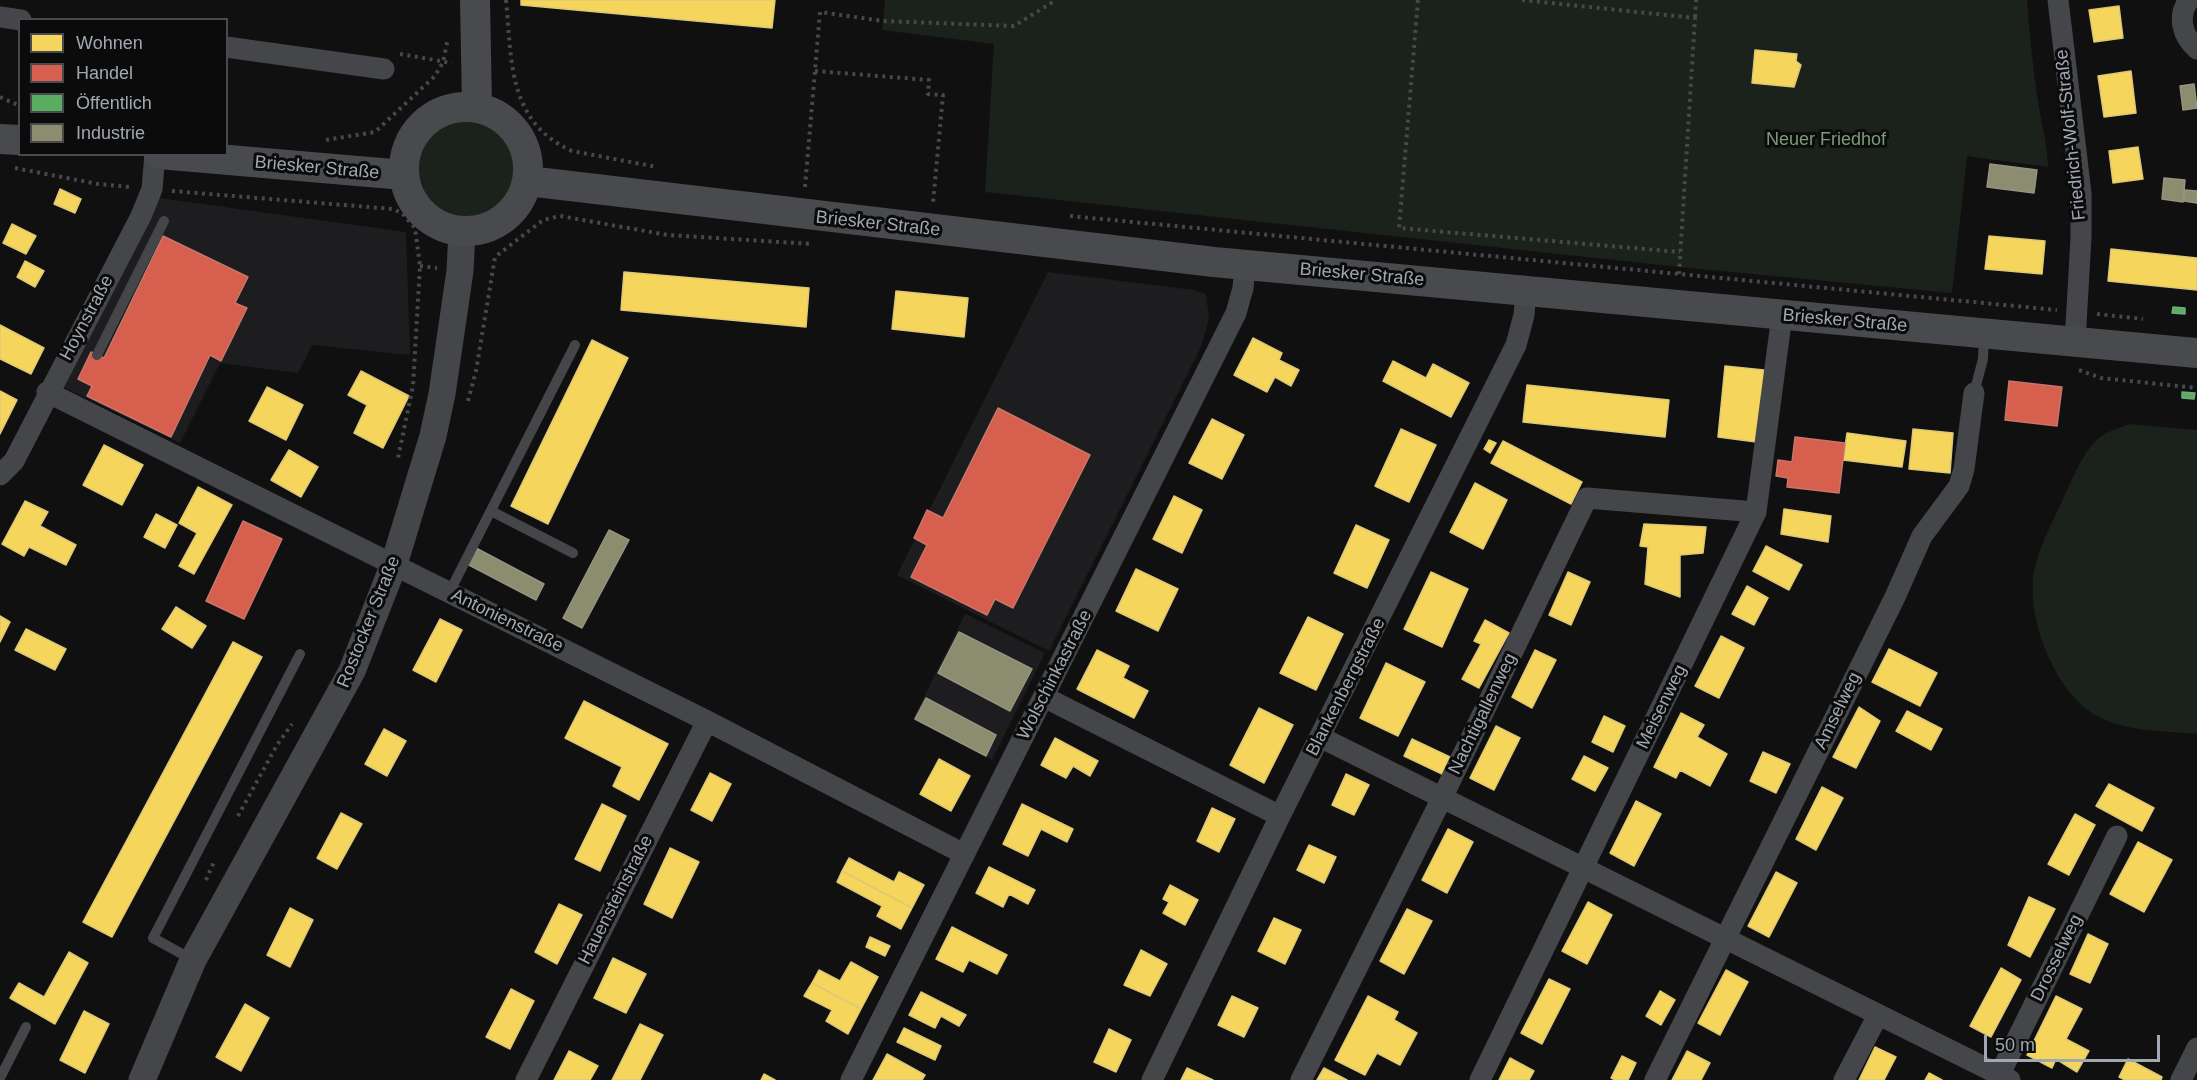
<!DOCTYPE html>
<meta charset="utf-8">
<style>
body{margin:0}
#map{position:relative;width:2197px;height:1080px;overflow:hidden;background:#101011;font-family:Arial,sans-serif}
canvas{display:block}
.legend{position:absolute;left:18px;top:18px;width:210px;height:138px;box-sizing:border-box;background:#0b0b0c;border:2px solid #474a4e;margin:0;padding:8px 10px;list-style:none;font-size:18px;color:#a2a8b1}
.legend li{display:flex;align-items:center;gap:12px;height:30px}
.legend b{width:30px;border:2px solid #474a4e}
.scale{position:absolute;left:1984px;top:1035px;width:176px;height:27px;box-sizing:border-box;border:3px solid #a2a8b1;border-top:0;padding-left:8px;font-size:18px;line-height:21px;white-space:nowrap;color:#a2a8b1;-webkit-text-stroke:4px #0b0b0c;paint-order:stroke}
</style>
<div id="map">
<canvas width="2197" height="1080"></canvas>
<ul class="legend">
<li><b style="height:16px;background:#f6d55c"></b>Wohnen</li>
<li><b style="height:16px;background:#d6604d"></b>Handel</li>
<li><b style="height:16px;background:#5aae61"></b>Öffentlich</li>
<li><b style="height:16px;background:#8c8c6e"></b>Industrie</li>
</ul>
<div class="scale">50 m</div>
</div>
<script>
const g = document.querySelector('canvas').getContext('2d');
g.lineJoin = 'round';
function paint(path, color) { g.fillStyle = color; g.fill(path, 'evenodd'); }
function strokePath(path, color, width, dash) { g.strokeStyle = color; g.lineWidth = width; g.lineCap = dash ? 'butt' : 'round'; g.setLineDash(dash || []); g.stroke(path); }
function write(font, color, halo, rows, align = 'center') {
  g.font = font + ' Arial,sans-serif'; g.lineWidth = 6; g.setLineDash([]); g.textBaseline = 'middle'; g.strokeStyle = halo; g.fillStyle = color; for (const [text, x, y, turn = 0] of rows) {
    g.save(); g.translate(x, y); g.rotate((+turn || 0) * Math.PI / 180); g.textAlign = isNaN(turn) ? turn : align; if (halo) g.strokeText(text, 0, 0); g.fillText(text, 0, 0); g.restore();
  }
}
const built = new Path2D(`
 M159,198L406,232L410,355L312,345L298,373L220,363L180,443L61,386Z
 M1048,272L1194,290L1206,294L1209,319L1201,347L1049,651L897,575Z
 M965,614L1045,653L992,760L913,719Z`);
const green = new Path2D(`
 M885,0H2027C2030,36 2033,72 2039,107C2042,128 2048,146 2048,167L1967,156L1952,293L1679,267L985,192L994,44L882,30Z
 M417 168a50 50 0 1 1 100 0a50 50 0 1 1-100 0Z
 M2129,424L2197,430V734C2165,731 2129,732 2099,717C2057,696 2029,625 2033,580C2036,551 2053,522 2065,495C2074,476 2083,451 2100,437C2108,431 2120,428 2129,424Z`);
const homes = new Path2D(`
 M521,0H775L772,28L521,5Z
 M2119,6L2123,38L2094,42L2089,10Z
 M1755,50L1797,54L1796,61L1801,65L1794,87L1752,83Z
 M2131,71L2136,113L2104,117L2098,76Z
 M2138,147L2143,179L2113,183L2109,151Z
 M60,189L81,199L75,213L54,204Z
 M12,224L36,236L26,254L3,243Z
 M1989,236L2045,241L2042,274L1985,269Z
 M2111,249L2197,258V290L2108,281Z
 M25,261L44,271L35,287L17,277Z
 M624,272L809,288L806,327L621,310Z
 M896,291L968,298L964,337L892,329Z
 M0,325L44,348L31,374L0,359Z
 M1253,338L1282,353L1279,360L1299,370L1291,386L1275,377L1267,392L1234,375Z
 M592,340L628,358L548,524L511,506Z
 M1393,361L1426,378L1433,364L1469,383L1451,417L1383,381Z
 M1725,366L1764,370L1756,442L1718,437Z
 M361,371L409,396L383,448L354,433L367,405L348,395Z
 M1527,385L1669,400L1665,437L1523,422Z
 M267,387L303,405L286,440L249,421Z
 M0,391L17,400L0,434Z
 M1212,419L1244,435L1222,479L1189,463Z
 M1401,429L1436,445L1409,502L1375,486Z
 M1913,429L1953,433L1950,473L1909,469Z
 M1847,433L1906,441L1902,467L1843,460Z
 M1489,440L1496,443L1490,453L1484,449Z
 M1503,441L1582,482L1571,504L1491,463Z
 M104,445L143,465L122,505L83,485Z
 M289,450L318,467L301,497L271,480Z
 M1475,483L1507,500L1483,549L1450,532Z
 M198,487L232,505L194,574L179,566L197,533L179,523Z
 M1174,496L1202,510L1182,553L1153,539Z
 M25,501L48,512L40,526L76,545L66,565L29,547L24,556L2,544Z
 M1784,509L1831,516L1828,542L1781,534Z
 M156,514L177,525L165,548L144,537Z
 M1644,524L1706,527L1703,553L1680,555V597L1645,584L1648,547L1640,546Z
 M1356,525L1389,540L1367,588L1334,573Z
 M1766,546L1802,565L1789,590L1753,571Z
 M1136,569L1178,589L1158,631L1116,611Z
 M1431,572L1468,589L1442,647L1404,629Z
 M1568,572L1590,582L1571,625L1549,615Z
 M1747,586L1768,598L1754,625L1732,614Z
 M176,607L206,626L192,648L162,629Z
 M0,616L10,622L0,642Z
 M1308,617L1343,634L1316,690L1280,673Z
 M440,619L462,630L436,682L413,670Z
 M1485,620L1509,633L1479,688L1462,679L1481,644L1474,641Z
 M26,629L66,649L55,670L15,650Z
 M1721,636L1744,648L1719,698L1695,686Z
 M233,642L262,657L112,937L83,922Z
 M1889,649L1937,673L1920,706L1872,682Z
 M1097,650L1129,666L1123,678L1148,691L1134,718L1077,689Z
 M1535,650L1556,660L1532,708L1512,697Z
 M1386,663L1425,682L1398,736L1360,718Z
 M584,701L668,744L639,800L613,786L622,767L565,738Z
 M1859,707L1880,721L1856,768L1833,757Z
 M1259,708L1293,725L1264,783L1230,765Z
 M1907,711L1942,729L1931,750L1896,731Z
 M1681,713L1704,725L1697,737L1727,754L1710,786L1680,770L1676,778L1654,767Z
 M1604,716L1625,726L1613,752L1592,742Z
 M1496,726L1520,738L1494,790L1470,778Z
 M384,729L406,741L387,776L365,764Z
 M1055,738L1098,761L1090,776L1073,766L1066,778L1041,765Z
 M1412,739L1450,757L1442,774L1404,756Z
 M1763,752L1790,764L1776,793L1750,781Z
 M1584,756L1608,768L1595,791L1572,779Z
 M939,759L970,776L951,811L920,794Z
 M710,773L731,784L712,821L691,810Z
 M1346,774L1369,785L1354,815L1332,805Z
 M2109,784L2154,808L2142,831L2096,806Z
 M1822,787L1843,798L1816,850L1796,839Z
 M1636,801L1661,814L1634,866L1610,853Z
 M602,804L626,816L600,871L575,859Z
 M1022,804L1073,829L1067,842L1041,829L1028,856L1003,844Z
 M1212,808L1235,819L1219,852L1197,841Z
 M341,813L362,824L337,869L317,858Z
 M2075,814L2095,825L2069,875L2048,864Z
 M1448,829L1473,842L1447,893L1422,880Z
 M2138,842L2172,860L2144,912L2110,894Z
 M1309,845L1336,857L1324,883L1297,870Z
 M670,848L699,862L672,918L644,904Z
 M849,858L894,882L899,872L924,885L912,908L842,871Z
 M989,867L1035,890L1028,904L1009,894L1003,907L976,893Z
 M842,871L912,908L901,929L877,916L882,906L837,882Z
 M1776,872L1797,883L1769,937L1748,926Z
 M1170,885L1198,900L1185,925L1163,913L1169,902L1163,899Z
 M2029,897L2055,909L2030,957L2008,945Z
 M1588,902L1612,915L1587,964L1562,951Z
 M559,904L582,915L557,964L535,952Z
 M290,908L313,920L290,967L267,955Z
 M1407,909L1432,921L1404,974L1380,961Z
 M1274,918L1301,930L1285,964L1258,951Z
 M952,927L1007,955L997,974L969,960L963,972L936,959Z
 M2088,934L2108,944L2090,983L2070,974Z
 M870,937L890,946L885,956L866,947Z
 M1141,950L1167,964L1150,996L1124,985Z
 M69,952L88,963L55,1024L10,998L19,983L44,997Z
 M613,958L646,974L626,1013L594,998Z
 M851,962L878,977L861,1009L812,983L819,970L840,981Z
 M2001,968L2021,980L1991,1037L1970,1026Z
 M1726,970L1748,982L1720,1035L1698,1023Z
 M1549,979L1570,989L1542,1044L1521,1033Z
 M812,983L861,1009L848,1034L826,1021L832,1010L804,996Z
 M511,989L534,1001L510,1049L486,1037Z
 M1660,991L1675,1000L1661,1025L1646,1016Z
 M921,992L966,1015L959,1026L941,1016L935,1028L909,1015Z
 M1232,996L1258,1008L1244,1037L1218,1025Z
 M1368,996L1398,1012L1394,1020L1417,1033L1400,1065L1377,1053L1365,1075L1335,1060Z
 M2056,996L2082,1009L2066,1039L2089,1051L2077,1072L2056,1059L2052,1068L2027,1055Z
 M245,1004L269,1018L241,1071L216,1057Z
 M84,1011L109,1024L85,1073L60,1060Z
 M640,1024L663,1035L640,1080H612Z
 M904,1028L941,1046L935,1060L897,1042Z
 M1109,1029L1131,1040L1116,1072L1094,1062Z
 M1875,1047L1896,1057L1884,1080H1859Z
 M569,1051L598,1066L590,1080H554Z
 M1687,1051L1710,1063L1701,1080H1672Z
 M887,1054L925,1075L922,1080H873Z
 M1622,1056L1636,1063L1628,1080H1615L1611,1078Z
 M1510,1058L1534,1071L1529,1080H1499Z
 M2128,1059L2162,1077L2161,1080H2125L2119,1077Z
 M1187,1068L1213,1080H1181Z
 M1324,1068L1347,1080H1317Z
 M1929,1073L1942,1080H1925Z
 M764,1074L775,1080H761Z`);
const shops = new Path2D(`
 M163,236L248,277L235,303L247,308L221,361L210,355L171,437L87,396L92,386L78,379L91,352L104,358Z
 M2009,381L2062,387L2057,426L2005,420Z
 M998,408L1090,455L1013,608L995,599L987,615L911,577L927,545L914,538L927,510L943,518Z
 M1795,437L1845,443L1839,493L1787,487L1788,478L1776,476L1778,460L1792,462Z
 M243,521L282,539L244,619L206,601Z`);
const public = new Path2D(`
 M2173,307L2185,308V314L2172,313Z
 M2182,392L2195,393L2194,399L2182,398Z`);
const industry = new Path2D(`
 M2194,84L2197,108L2183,110L2180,86Z
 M1990,164L2037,170L2034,193L1987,187Z
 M2164,178L2185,180L2183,202L2162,199Z
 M2185,190L2197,191V203L2184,201Z
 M609,530L629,540L582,628L563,618Z
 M476,548L544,584L536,600L467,564Z
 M959,632L1032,669L1010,711L938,673Z
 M926,698L996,735L986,756L915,719Z`);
const path = new Path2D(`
 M506,0C512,60 507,122 572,151L657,167
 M1418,0L1399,228L1680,252
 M1522,0L1695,18L1679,274
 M1695,17L1696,0
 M400,54L452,63
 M815,71L929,80L928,94L943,95L933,203
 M0,97L20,106
 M326,140L375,132L435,76L443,62L448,38
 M15,168L98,184L129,187
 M805,187L820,12L883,21L1014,26L1056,0
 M172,191L393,209L402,213L415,228L420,266L413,386L398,458
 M1070,216L2057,310
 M420,266L437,268
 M2097,314L2143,319
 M2079,370L2101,378L2197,388
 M468,401L476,371L495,257L543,220L560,216L668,235L812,244
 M238,816L277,745L292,724
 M206,880L214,862`);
const service = new Path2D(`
 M97,355L164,221
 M1974,393L1983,359L1984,334
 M491,511L573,553
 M449,593L575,345
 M193,960L153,938L300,654
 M0,1078L26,1027`);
const minor = new Path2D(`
 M2058,0L2081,193V238L2075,342
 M2189,0C2177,16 2182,36 2197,49
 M0,17L21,20
 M226,47L384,69
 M47,392L707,721L964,854
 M0,475L14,461L141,216L152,189L155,154
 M1044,697L1280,816
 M1322,738L2010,1080
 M526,1080L707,721
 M851,1080L1236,313L1243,288L1245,265
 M1152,1080L1280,816L1516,345L1524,315L1526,290
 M1301,1080L1443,796L1587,498L1756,512
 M1480,1080L1756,512L1782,315
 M1655,1080L1895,597L1922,536L1959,486L1964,469L1974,393
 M1844,1080L1878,1015
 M1997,1080L2117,836
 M2181,1080L2197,1048`);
const tertiary = new Path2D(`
 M142,1080L193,960L352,671L394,564L433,436L442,394L460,271L462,231`);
const secondary = new Path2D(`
 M475,0L477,106
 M404 169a62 62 0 1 1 124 0a62 62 0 1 1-124 0Z
 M0,139L20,140
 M159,154L404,175
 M528,181L1214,262L2197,353`);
const streetNames = [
 ["Friedrich-Wolf-Straße",2071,135,-96],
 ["Briesker Straße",317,168,5],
 ["Briesker Straße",878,224,6],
 ["Briesker Straße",1362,275,5],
 ["Hoynstraße",87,318,-62],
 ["Briesker Straße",1845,321,5],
 ["Antonienstraße",507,621,26],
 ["Rostocker Straße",369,622,-68],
 ["Wolschinkastraße",1055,675,-63],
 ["Blankenbergstraße",1346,687,-63],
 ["Meisenweg",1662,707,-64],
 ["Amselweg",1838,711,-64],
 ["Nachtigallenweg",1483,714,-64],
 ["Hauensteinstraße",616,900,-63],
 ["Drosselweg",2057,958,-64]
];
const parkNames = [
 ["Neuer Friedhof",1826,140]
];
paint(built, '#1d1d1f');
paint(green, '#1b211b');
paint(homes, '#f6d55c');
strokePath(homes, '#ddc876', 1.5);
paint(shops, '#d6604d');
strokePath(shops, '#c6766b', 1.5);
paint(public, '#5aae61');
strokePath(public, '#70ac79', 1.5);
paint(industry, '#8c8c6e');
strokePath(industry, '#939482', 1.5);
strokePath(path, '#47484b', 4, [3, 4.5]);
strokePath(service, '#454649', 10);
strokePath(minor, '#454649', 21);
strokePath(tertiary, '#454649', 27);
strokePath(secondary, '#494a4d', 30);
write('18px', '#a2a8b1', '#0b0b0c', streetNames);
write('18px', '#7c9b7b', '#0b0b0c', parkNames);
</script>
